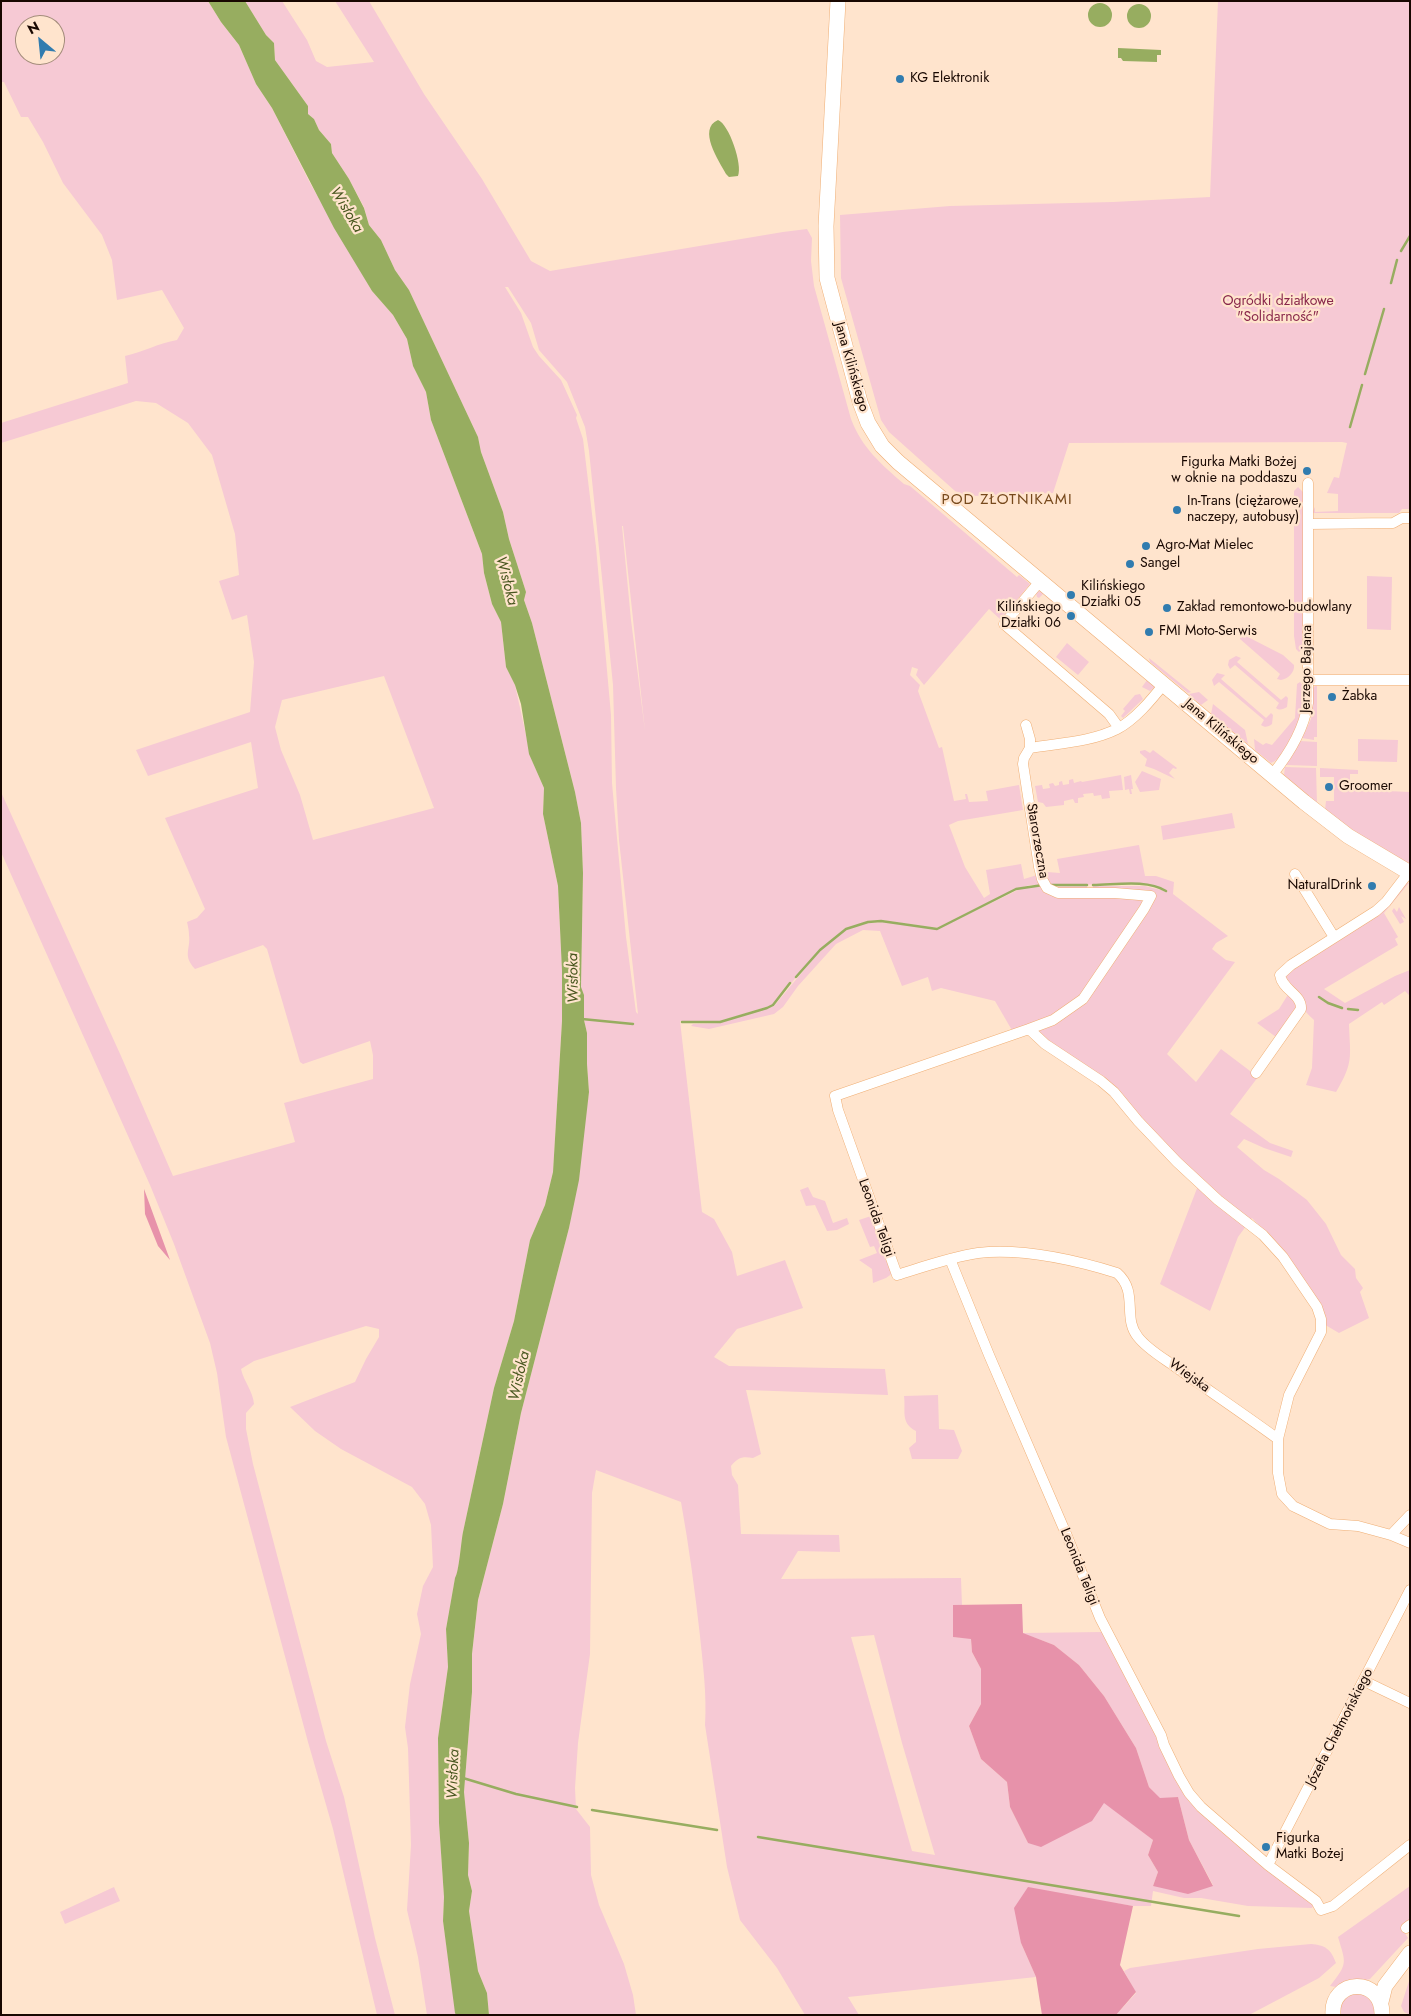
<!DOCTYPE html>
<meta charset="utf-8">
<style>
body{margin:0}
#map{position:relative;width:1411px;height:2016px;overflow:hidden;background:#ffe4cd;font-family:Jost,sans-serif}
canvas{display:block}
.frame{position:absolute;inset:0;border:2px solid #180700;pointer-events:none}
.north{position:absolute;left:15px;top:15px;width:50px;height:50px;box-sizing:border-box;background:#ffe4cd;border:1px solid #a38c7b;border-radius:50%;rotate:332deg;font-size:14px;font-weight:700;line-height:20px;text-align:center;color:#180700}
.north::after{content:'';display:block;margin:auto;width:18px;height:22px;background:#317caf;clip-path:polygon(50% 0,100% 100%,50% 72%,0 100%)}
</style>
<div id="map">
<canvas width="1411" height="2016"></canvas>
<div class="frame"></div>
<div class="north">N</div>
</div>
<script>
const g = document.querySelector('canvas').getContext('2d');
g.lineJoin = 'round';
function paint(path, color) { g.fillStyle = color; g.fill(path, 'evenodd'); }
function strokePath(path, color, width, dash) { g.strokeStyle = color; g.lineWidth = width; g.lineCap = dash ? 'butt' : 'round'; g.setLineDash(dash || []); g.stroke(path); }
function write(font, color, halo, rows, align = 'center') {
  g.font = font + ' Jost,sans-serif'; g.lineWidth = 4.5; g.setLineDash([]); g.textBaseline = 'middle'; g.strokeStyle = halo; g.fillStyle = color; for (const [text, x, y, turn = 0] of rows) {
    g.save(); g.translate(x, y); g.rotate((+turn || 0) * Math.PI / 180); g.textAlign = isNaN(turn) ? turn : align; if (halo) g.strokeText(text, 0, 0); g.fillText(text, 0, 0); g.restore();
  }
}
const green = new Path2D(`
 M1,1H208L221,22L239,45L256,84L272,108L310,183L372,291L393,315L407,339L413,366L426,392L431,420L482,554L484,573L492,604L501,622L506,667L515,685L531,758L544,788L543,814L558,886L562,971V1021L553,1172L545,1205L530,1240L514,1321L494,1388L463,1532C461,1542 459,1572 455,1579L446,1629L448,1667L438,1738L439,1823L444,1897L443,1921L456,2015H427L418,1957L407,1910L411,1845L408,1748L405,1727L410,1684L421,1634L417,1614L423,1586L433,1567L431,1525L425,1504L412,1487L341,1449L315,1431L290,1407L355,1382L366,1359L379,1337V1329L366,1326L254,1361L241,1369C244,1382 253,1391 254,1404L246,1413V1429L253,1464L326,1741L344,1797L375,1938L395,2015H377L333,1829L308,1742L226,1437L217,1373L210,1343L174,1244L150,1185L1,852V792L121,1056L173,1176L295,1142L284,1103L373,1079V1055L370,1041L303,1064L300,1062L267,949L263,945L195,969C182,955 191,949 189,935C189,931 188,926 187,922L197,918L205,909L165,818L258,788L251,742L148,776L136,750L250,712L254,662L247,615L232,620L219,581L239,575L235,534L212,455L188,423L156,403L136,401L1,443V423L128,383L125,356C143,352 159,343 177,340L184,328L162,290L117,300L112,260L102,235L63,183L43,142L28,117H21L4,82H1ZM25,25H55V55H25ZM384,676L434,808L313,840L300,795L281,750L275,727L282,700Z
 M245,1H282L307,40L316,61L327,67L374,62L335,1H369L424,94L482,179L531,261L550,271L783,232L807,229L812,238L811,261L814,286L851,419C862,448 881,464 904,484L910,486L1017,577L1019,575L1030,584L1001,620L989,609L924,685L916,675L918,669L912,667L910,675L920,685L918,691L939,748L942,747L954,801L966,799L965,794H967L969,802L988,801L986,791L1019,785L1023,810L958,821L949,825L965,867L984,898L990,894L986,870L1021,864L1024,879L1047,872L1060,873L1057,859L1139,845L1145,876H1156L1174,882L1173,894L1228,936L1216,943L1212,949L1226,960L1235,962L1167,1054L1196,1082L1221,1049L1258,1077L1230,1114L1270,1143L1293,1151L1291,1157L1264,1148L1244,1139L1237,1147L1264,1170L1279,1179L1307,1200L1326,1224L1341,1255L1355,1269L1356,1278L1363,1288L1360,1292L1369,1318L1339,1333L1322,1323L1267,1234L1252,1218L1238,1237L1210,1311L1160,1284L1201,1178L1165,1148L1118,1093L1035,1035L1013,1032L995,1001L941,988L932,991L928,977L902,986L880,931L863,930L836,944L798,986L783,1007L774,1014L709,1029L691,1026L693,1024L720,1023L774,1006L819,952L841,933L851,928L868,923L883,922L938,929L1024,887L1087,886V888H1093V886H1145L1165,891L1163,888L1145,884L1030,885L1016,889L937,928L881,920L869,921L846,928L819,950L773,1005L720,1021H680L702,1212L714,1219L732,1252L737,1276L785,1260L803,1308L737,1329L714,1357L729,1366L885,1369L888,1395L746,1390L761,1454L753,1458C743,1456 738,1457 731,1466L732,1475L738,1485L741,1534L839,1535L840,1552L798,1551L781,1579L961,1578L962,1606L953,1605V1637L971,1638L972,1652L981,1669V1704L969,1726L981,1759L1007,1782L1010,1807L1028,1843L1104,1802L1153,1840L1148,1855L1158,1872L1153,1886L1213,1885L1189,1840L1178,1797L1160,1799L1149,1787L1136,1748L1104,1696L1079,1665L1054,1645L1022,1633L1103,1632L1186,1795L1314,1904L1312,1908L1248,1906L1201,1898H1184L1153,1891L1151,1906H1133L1075,1897L1021,1943L1036,1977L848,1997L859,2015H805L777,1968L740,1920L727,1867L705,1725C707,1695 703,1666 700,1636C695,1591 689,1547 681,1502L596,1470L592,1493L590,1654L578,1743L575,1788L576,1809L590,1827L591,1875L599,1905L624,1964L633,1995L636,2015H489L487,1993L478,1971L469,1911L472,1891L468,1875L469,1843L464,1792L472,1692V1654L478,1600L503,1504L521,1413L569,1228L589,1092L587,1064V1033L584,1020V995L581,988L583,873L581,823L575,792L532,623L524,600L526,592L509,539L503,512L481,452L478,437L409,290L395,270L381,240L369,225L364,207L349,179L332,153L331,144L319,130L314,119L308,114V106L275,60L274,43L266,35ZM505,287H508L531,323L539,350L567,382L585,427L589,451L613,685L616,788L619,840L638,1014L636,1012L626,937L612,783L611,715L596,547L583,439L576,418L577,415L561,380L539,356L533,347L521,313ZM622,526H623L645,731L631,620ZM874,1635L902,1743L935,1855L912,1851L851,1637Z
 M1218,1H1410V509H1402L1399,513H1312L1315,507V512L1338,511V494L1327,493L1334,477L1339,478L1347,443L1342,442L1069,443L1053,493L971,496L964,499L889,432L881,420L841,278L840,215L950,206L1113,202L1210,197Z
 M1298,487L1303,492L1304,647L1299,652L1296,649L1294,636V491Z
 M1367,576L1392,577L1391,630L1367,629Z
 M1041,590L1070,614L1069,615L1073,619L1075,618L1156,686L1150,691L1142,687L1147,680L1043,594L1039,598L1037,597L1036,593Z
 M1240,633L1283,655L1294,665C1295,672 1288,679 1281,680L1277,679L1280,674L1240,639Z
 M1067,643L1089,662L1078,675L1056,657Z
 M1236,656L1241,658L1237,662L1281,700L1286,696L1288,698L1287,707C1283,709 1280,711 1276,708L1279,703L1235,665L1230,669L1228,665L1229,660Z
 M1149,658L1191,692L1188,693L1150,662Z
 M1217,673L1225,675L1221,679L1266,718L1271,713L1273,715L1272,724C1268,727 1265,728 1261,725L1264,720L1219,682L1214,686L1212,680Z
 M1300,682C1315,696 1288,758 1271,763L1255,750L1254,739L1263,745L1266,743L1272,745L1295,718L1297,684Z
 M1315,686H1317V737H1314V740L1302,738L1311,719L1313,688Z
 M1199,692L1208,700L1201,705L1189,694Z
 M1140,694L1143,699L1123,718L1121,716L1125,711L1123,709L1135,695Z
 M1213,704L1245,730L1248,744L1211,714Z
 M1358,739L1398,740L1397,762L1358,761Z
 M1300,741L1317,742V766L1286,765Z
 M1145,750L1150,753L1153,750L1177,768L1176,769L1173,768L1169,773L1175,779L1154,769L1145,766L1147,759L1140,753V751Z
 M1285,767L1316,768L1317,803L1284,775Z
 M1320,768L1358,770V774H1350V787L1386,788V791L1410,792V864L1360,835L1325,810L1326,801H1334V777H1320Z
 M1142,771L1161,779L1159,790L1140,792L1135,782Z
 M1121,775L1123,790L1109,791L1110,798L1102,799L1101,795L1094,796L1093,793L1083,794L1084,797L1078,798V803H1075L1073,799L1064,801V805L1046,807L1043,803L1038,802L1035,786L1042,785L1043,789L1050,788L1049,784L1053,783L1055,786L1059,785V782L1062,781L1063,785L1069,784V780L1073,779L1074,783L1081,781L1082,782Z
 M1131,775L1133,789H1131L1132,794H1130L1129,789L1125,790L1124,777Z
 M1232,813L1235,828L1163,840L1161,826Z
 M1406,883H1409L1384,913L1398,937L1395,939L1398,945L1324,989L1345,1003L1395,976L1410,970V996L1405,991L1384,1005L1382,1002L1349,1024C1350,1057 1354,1062 1336,1092L1306,1085L1312,1068L1314,1020C1300,1008 1291,992 1285,975Z
 M1399,907L1406,919L1401,916L1404,922L1400,924L1392,911L1394,908L1397,912Z
 M1289,993L1297,1005L1296,1014L1276,1037L1257,1023L1279,1009Z
 M808,1187L813,1197L825,1201L833,1223L847,1218L849,1224L837,1230L827,1231L815,1205L806,1206L800,1190Z
 M871,1216L875,1225V1233L883,1247L885,1259L893,1273L886,1278L873,1283L872,1269L859,1260L877,1253L874,1246L870,1247L859,1220Z
 M938,1395L939,1429L954,1430L962,1451L958,1459H912L909,1448L916,1442V1431C900,1423 906,1411 904,1396Z
 M1410,1886V1921L1401,1927L1408,1938L1370,1979L1336,1987L1330,1986C1348,1963 1346,1964 1338,1937Z
 M114,1887L120,1901L65,1924L60,1912Z
 M1311,1944C1325,1945 1331,1949 1336,1963L1319,1978L1249,2015H1116L1136,1993L1124,1971L1130,1968L1258,1949Z
 M1410,1978V2015L1404,2012L1401,2006Z
 M1360,1992L1373,1999L1376,2015H1339C1341,1998 1343,1997 1360,1992Z`);
const forest = new Path2D(`
 M144,1189L170,1260L158,1246L145,1214Z
 M1022,1604L1023,1633L1054,1645L1079,1665L1104,1696L1136,1748L1149,1787L1160,1798L1178,1797L1189,1840L1213,1886L1188,1894L1153,1886L1158,1872L1148,1855L1153,1840L1104,1803L1092,1821L1041,1847L1028,1843L1010,1807L1007,1782L981,1759L969,1726L981,1704V1669L972,1652L971,1639L953,1637V1605Z
 M1028,1887L1133,1906L1120,1965L1136,1992L1116,2015H1042L1036,1977L1021,1943L1014,1908Z`);
const water = new Path2D(`
 M208,1H245L266,35L274,43L275,60L308,106V114L314,119L319,130L331,144L332,153L349,179L364,208L369,225L381,240L395,270L409,290L478,437L481,452L503,512L509,539L526,592L524,600L532,623L575,792L581,823L583,873L581,987L584,995V1020L587,1033V1064L589,1092L579,1180L569,1228L521,1413L503,1504L478,1600L472,1654V1692L464,1792L469,1843L468,1875L472,1891L469,1911L478,1971L487,1993L489,2015H456L455,2013L443,1921L444,1897L439,1823L438,1738L448,1667L446,1629L455,1578C459,1572 461,1542 463,1532L494,1388L514,1321L530,1240L545,1205L553,1172L562,1021V971L558,886L543,814L544,788L529,754L521,704L515,685L506,667L501,622L492,604L484,573L482,554L431,420L426,392L413,366L407,339L393,315L372,291L334,228L272,108L256,84L239,45L221,22Z
 M1088 15a12 12 0 1 1 24 0a12 12 0 1 1-24 0Z
 M1127 16a12 12 0 1 1 24 0a12 12 0 1 1-24 0Z
 M1118,48L1161,50V55H1157V62L1123,61L1121,58H1118Z
 M718,120C729,124 743,165 738,176L729,177L726,174C719,161 697,129 718,120Z`);
const stream = new Path2D(`
 M1401,251L1410,236
 M1391,283L1397,260
 M1365,374L1384,309
 M1350,427L1362,385
 M1051,885H1087
 M1093,885C1115,885 1146,879 1166,891
 M796,977L820,950L846,929L868,922L881,921L937,929L1016,889L1043,885
 M1319,997L1328,1003L1342,1008
 M1348,1009L1358,1010
 M582,1019L633,1024
 M682,1022H720L767,1008L773,1005L790,983
 M463,1778L516,1794L577,1807
 M592,1810L717,1830
 M758,1837L1239,1916`);
const street = new Path2D(`
 M1308,524L1393,523L1402,518H1410
 M1041,580L1004,624L1109,714L1119,728
 M1308,680H1410
 M1026,725L1030,739V748
 M1272,775C1289,754 1304,729 1308,703V483
 M1295,874L1334,937
 M1029,1029L1053,1020L1083,999L1144,909L1151,896L1115,893H1058L1047,888L1042,879L1039,867L1023,764L1024,758L1030,748C1059,743 1091,742 1117,729C1135,720 1152,699 1164,684
 M1256,1073L1301,1009C1302,994 1282,990 1280,975L1291,965L1376,911L1386,902L1409,872
 M950,1259L989,1355L1067,1536L1100,1618L1161,1735L1164,1745L1179,1776L1189,1793L1201,1807L1268,1865L1316,1901L1321,1910L1333,1906L1410,1845
 M1278,1439L1289,1395L1321,1332V1319L1317,1307L1283,1257L1263,1235L1218,1200L1177,1162L1138,1121L1114,1092L1101,1081L1045,1044L1029,1029L835,1096L838,1110L897,1275C923,1267 951,1257 978,1253C1023,1248 1075,1260 1117,1273C1139,1292 1122,1318 1138,1337C1148,1350 1165,1359 1177,1368C1211,1392 1245,1415 1278,1439V1473L1282,1494L1293,1506L1330,1524L1358,1526L1391,1535L1410,1543
 M1391,1535L1410,1515
 M1364,1681L1410,1703
 M1268,1865L1410,1590
 M1406,1928L1410,1925`);
const secondary = new Path2D(`
 M838,1L826,226L827,278L860,402L868,423L882,446L898,462L1304,802L1348,836L1410,873
 M1381,2002L1385,1986L1410,1953
 M1333,2015C1330,1978 1383,1976 1382,2015`);
const markers = [
 [900,79,5,"#317caf"],
 [1307,471,5,"#317caf"],
 [1177,510,5,"#317caf"],
 [1146,546,5,"#317caf"],
 [1130,564,5,"#317caf"],
 [1071,595,5,"#317caf"],
 [1167,608,5,"#317caf"],
 [1071,616,5,"#317caf"],
 [1149,632,5,"#317caf"],
 [1332,697,5,"#317caf"],
 [1329,787,5,"#317caf"],
 [1372,886,5,"#317caf"],
 [1266,1847,5,"#317caf"]
];
const poiNames = [
 ["KG Elektronik",910,79],
 ["Figurka Matki Bożej",1297,463,"right"],
 ["w oknie na poddaszu",1297,479,"right"],
 ["In-Trans (ciężarowe,",1187,502],
 ["naczepy, autobusy)",1187,518],
 ["Agro-Mat Mielec",1156,546],
 ["Sangel",1140,564],
 ["Kilińskiego",1081,587],
 ["Działki 05",1081,603],
 ["Kilińskiego",1061,608,"right"],
 ["Działki 06",1061,624,"right"],
 ["Zakład remontowo-budowlany",1177,608],
 ["FMI Moto-Serwis",1159,632],
 ["Żabka",1342,697],
 ["Groomer",1339,787],
 ["NaturalDrink",1362,886,"right"],
 ["Figurka",1276,1839],
 ["Matki Bożej",1276,1855]
];
const parkNames = [
 ["Ogródki działkowe",1278,302],
 ["\"Solidarność\"",1278,318]
];
const streetNames = [
 ["Jana Kilińskiego",851,367,74],
 ["Jerzego Bajana",1307,669,-89],
 ["Jana Kilińskiego",1221,732,40],
 ["Starorzeczna",1037,841,80],
 ["Leonida Teligi",876,1218,70],
 ["Wiejska",1189,1376,36],
 ["Leonida Teligi",1079,1567,68],
 ["Józefa Chełmońskiego",1340,1728,-63]
];
const waterNames = [
 ["Wisłoka",346,210,59],
 ["Wisłoka",506,581,75],
 ["Wisłoka",574,978,-91],
 ["Wisłoka",520,1376,-77],
 ["Wisłoka",454,1774,-88]
];
const neighbourhoodNames = [
 ["POD ZŁOTNIKAMI",1007,500]
];
paint(green, '#f6c9d4');
paint(forest, '#e792aa');
paint(water, '#97ad60');
strokePath(stream, '#97ad60', 2.5);
strokePath(street, '#efae74', 11);
strokePath(secondary, '#efae74', 16);
strokePath(street, '#fff', 10);
strokePath(secondary, '#fff', 15);
for (const [x, y, r, color] of markers) { const dot = new Path2D(); dot.arc(x, y, r, 0, 2 * Math.PI); g.fillStyle = color; g.fill(dot); strokePath(dot, '#ffe4cd', 2); }
write('14px', '#180700', '#ffe4cd', poiNames, 'left');
write('14px', '#89274b', '#ffe4cd', parkNames);
write('14px', '#180700', '#ffe4cd', streetNames);
write('italic 15px', '#49571f', '#ffe4cd', waterNames);
g.letterSpacing = '1px';
write('15px', '#77491c', '#ffe4cd', neighbourhoodNames);
g.letterSpacing = '0px';
</script>
